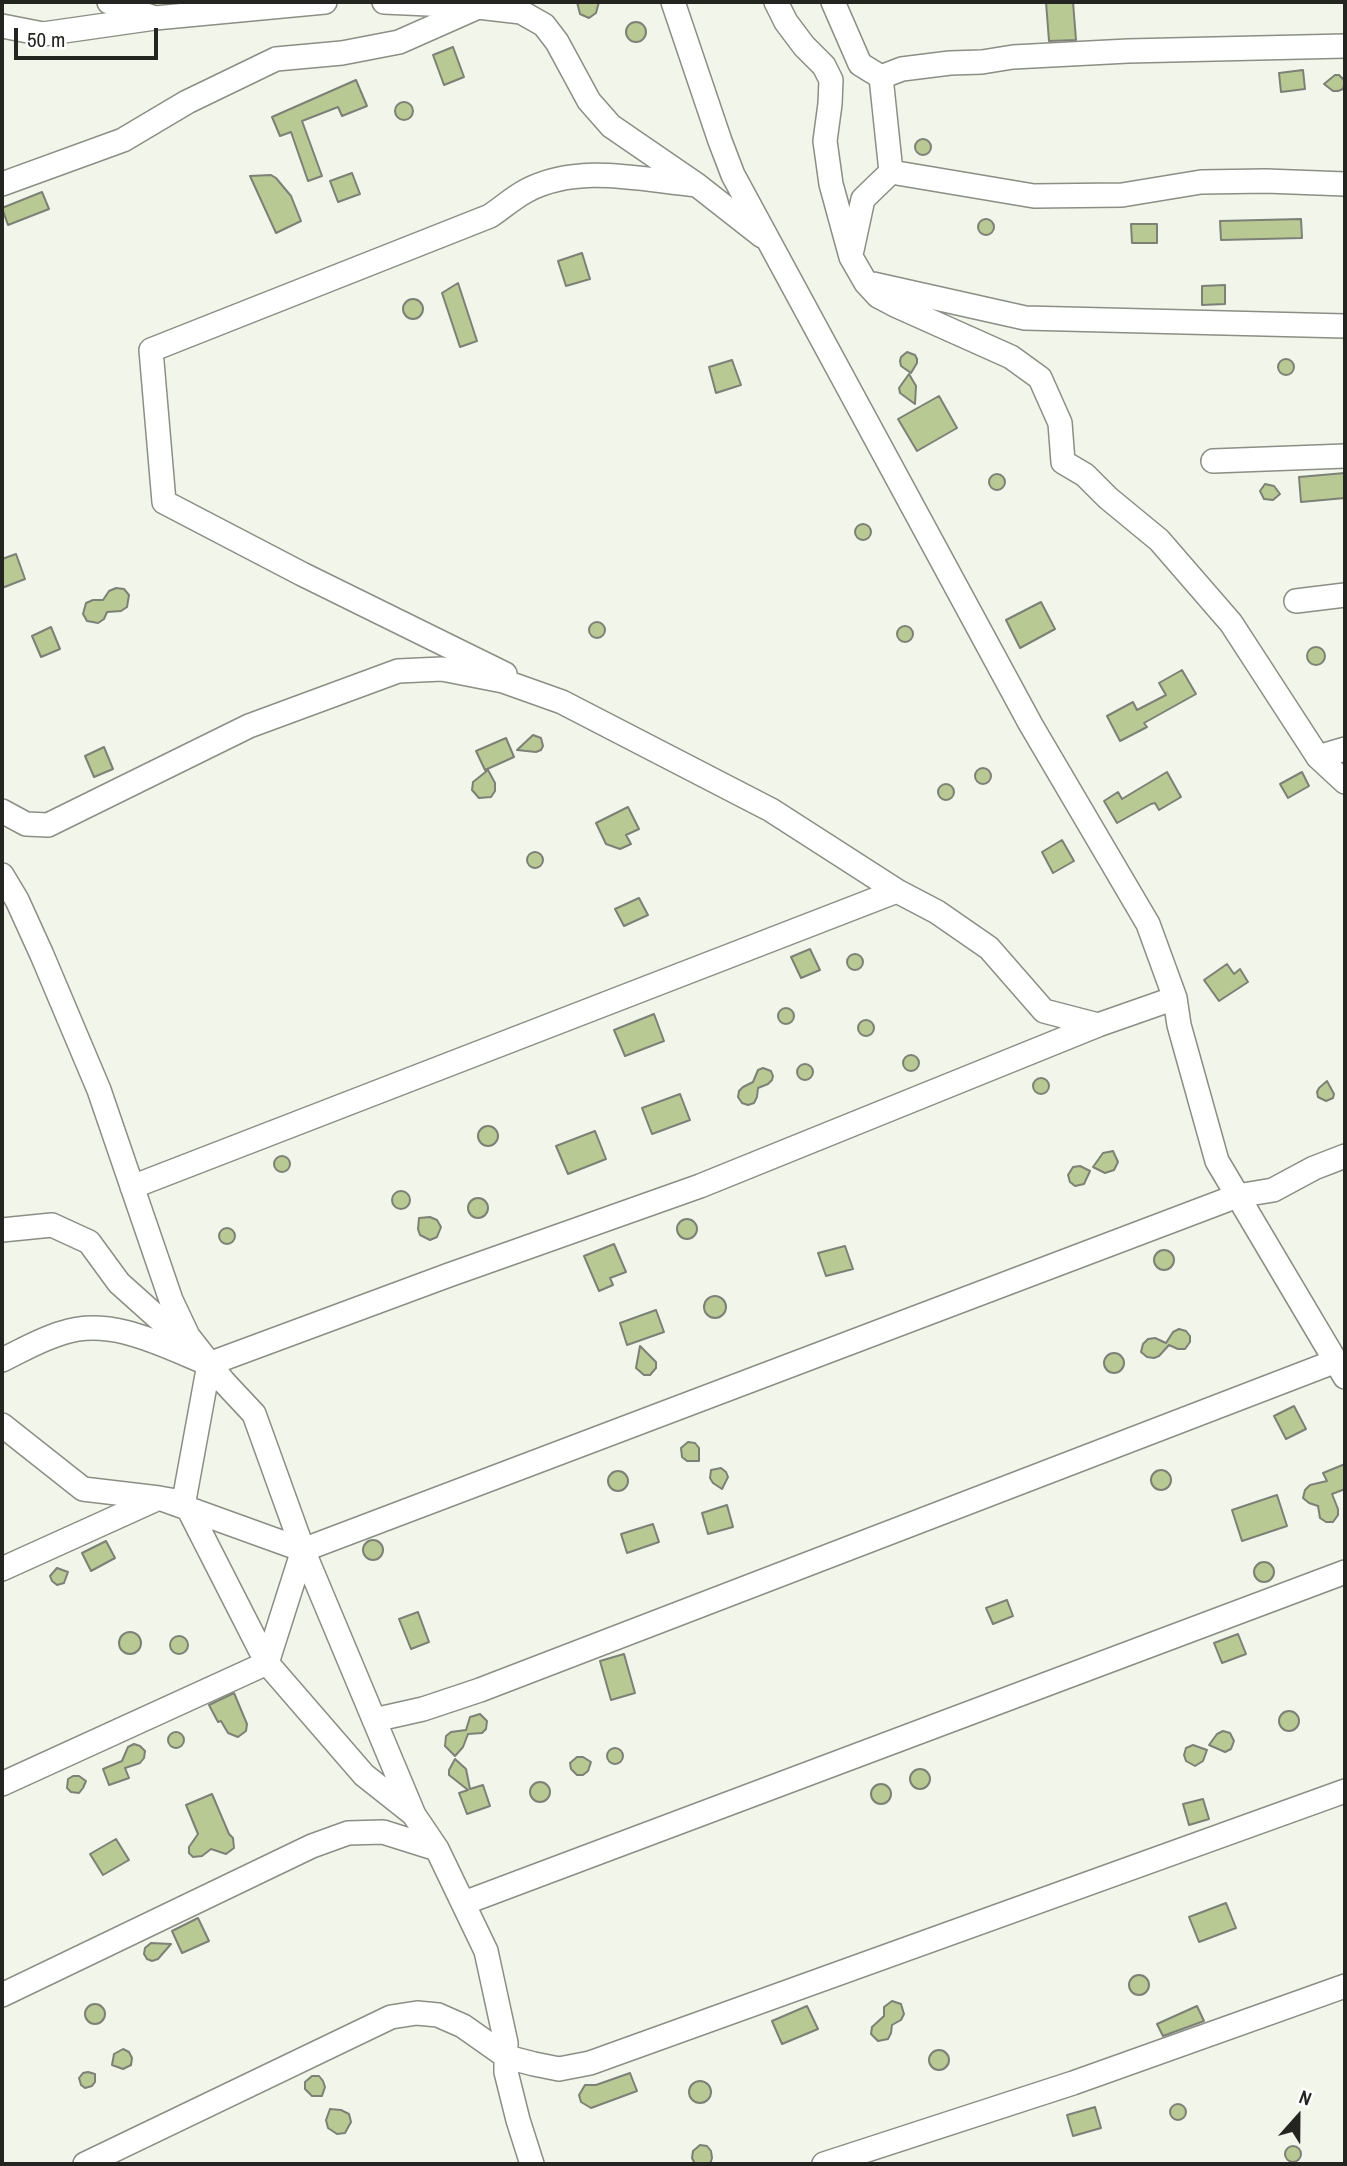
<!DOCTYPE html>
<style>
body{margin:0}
#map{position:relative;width:1347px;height:2166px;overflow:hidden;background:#f2f5ea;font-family:"Archivo Narrow",sans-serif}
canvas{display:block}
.frame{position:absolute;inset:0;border:4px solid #242521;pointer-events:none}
.north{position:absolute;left:1263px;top:2082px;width:70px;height:70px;-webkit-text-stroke:5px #fff;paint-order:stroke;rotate:21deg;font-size:19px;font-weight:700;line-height:28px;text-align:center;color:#242521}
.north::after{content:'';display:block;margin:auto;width:24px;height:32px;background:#242521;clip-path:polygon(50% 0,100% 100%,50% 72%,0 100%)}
.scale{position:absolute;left:14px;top:28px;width:144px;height:32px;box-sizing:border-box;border:4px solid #242521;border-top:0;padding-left:9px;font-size:21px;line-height:24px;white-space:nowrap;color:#242521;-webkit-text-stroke:5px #fff;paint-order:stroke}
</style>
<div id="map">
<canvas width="1347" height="2166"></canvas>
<div class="frame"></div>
<div class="north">N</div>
<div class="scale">50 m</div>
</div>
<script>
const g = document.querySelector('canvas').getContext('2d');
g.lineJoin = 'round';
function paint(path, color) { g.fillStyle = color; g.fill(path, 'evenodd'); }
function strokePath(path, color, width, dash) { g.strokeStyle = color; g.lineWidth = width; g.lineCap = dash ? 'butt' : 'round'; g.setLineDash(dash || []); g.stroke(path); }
const building = new Path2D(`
 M577,2H599L596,13L589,18L580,14Z
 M1046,2H1073L1076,40L1049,41Z
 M626 32a10 10 0 1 1 20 0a10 10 0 1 1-20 0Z
 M453,47L464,77L444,85L433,55Z
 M1303,70L1305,89L1281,92L1279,73Z
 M1335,75H1339L1345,81L1343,89L1338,91H1333L1324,84Z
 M356,80L367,106L342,116L338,107L302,121L322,176L308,181L291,132L280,136L272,117Z
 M395 111a9 9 0 1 1 18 0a9 9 0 1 1-18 0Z
 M915 147a8 8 0 1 1 16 0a8 8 0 1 1-16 0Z
 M352,173L360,194L338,202L330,181Z
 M271,175L276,178L291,196L301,221L276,233L250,176Z
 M42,192L49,209L8,225L2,208Z
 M978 227a8 8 0 1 1 16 0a8 8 0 1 1-16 0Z
 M1301,219L1302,238L1221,240L1220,221Z
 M1131,224H1157V243H1132Z
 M582,253L590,279L566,286L558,261Z
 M458,283L477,341L460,347L442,293Z
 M1225,285V304L1202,305V286Z
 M403 309a10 10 0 1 1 20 0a10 10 0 1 1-20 0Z
 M907,352L915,355L917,359V363L911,373L901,366L900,361L901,357Z
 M1278 367a8 8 0 1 1 16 0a8 8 0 1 1-16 0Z
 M732,360L741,385L716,393L709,367Z
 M909,374L916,386L915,404L900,393L899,388Z
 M939,396L957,428L917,451L898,419Z
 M1345,473V498L1301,502L1299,477Z
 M989 482a8 8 0 1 1 16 0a8 8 0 1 1-16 0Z
 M1265,484L1274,486L1280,494L1273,500L1264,499L1260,491Z
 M855 532a8 8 0 1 1 16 0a8 8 0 1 1-16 0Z
 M16,554L25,579L2,588V559Z
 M116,588L124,589L129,595L127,607L121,611L107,612L104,619L98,623L87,621L83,614L86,603L93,600H103L109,591Z
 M1041,602L1055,629L1020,648L1006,620Z
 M589 630a8 8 0 1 1 16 0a8 8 0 1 1-16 0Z
 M897 634a8 8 0 1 1 16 0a8 8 0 1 1-16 0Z
 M51,627L60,649L41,657L32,636Z
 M1307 656a9 9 0 1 1 18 0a9 9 0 1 1-18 0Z
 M1182,670L1196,694L1144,723L1147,727L1120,741L1107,716L1133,702L1137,710L1166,695L1159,683Z
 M533,735L541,738L543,746L541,750L536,752L517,750Z
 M506,738L514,757L485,770L476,751Z
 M104,747L113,769L94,777L85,756Z
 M975 776a8 8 0 1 1 16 0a8 8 0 1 1-16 0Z
 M488,770L495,783V791L491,797L479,798L472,790L473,782Z
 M1167,772L1181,797L1159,810L1155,803L1151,804L1117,823L1104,801L1118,792L1122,799Z
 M1302,772L1309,786L1288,798L1280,784Z
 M938 792a8 8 0 1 1 16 0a8 8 0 1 1-16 0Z
 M628,807L639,829L626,835L631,844L620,849L606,844L596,823Z
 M1062,840L1074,861L1053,873L1042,852Z
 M527 860a8 8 0 1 1 16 0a8 8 0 1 1-16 0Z
 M639,898L648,915L624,926L615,909Z
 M810,949L820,970L801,978L791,957Z
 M847 962a8 8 0 1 1 16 0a8 8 0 1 1-16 0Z
 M1227,964L1234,974L1240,969L1248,982L1219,1001L1204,980Z
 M778 1016a8 8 0 1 1 16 0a8 8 0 1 1-16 0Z
 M654,1014L664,1041L625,1056L614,1030Z
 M858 1028a8 8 0 1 1 16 0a8 8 0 1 1-16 0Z
 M903 1063a8 8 0 1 1 16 0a8 8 0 1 1-16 0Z
 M797 1072a8 8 0 1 1 16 0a8 8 0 1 1-16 0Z
 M763,1068L771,1071L773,1076L772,1080L768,1084L758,1088L757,1097L754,1103L748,1105L742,1103L738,1097L739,1091L743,1087L753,1082L758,1070Z
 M1033 1086a8 8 0 1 1 16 0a8 8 0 1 1-16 0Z
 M1327,1081L1334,1094L1333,1098L1326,1101L1318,1097L1317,1092L1319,1088Z
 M680,1094L690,1120L652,1134L642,1108Z
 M478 1136a10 10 0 1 1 20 0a10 10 0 1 1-20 0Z
 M595,1131L606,1159L568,1174L556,1146Z
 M1113,1151L1118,1162L1114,1170L1105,1173L1093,1167L1103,1153Z
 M274 1164a8 8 0 1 1 16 0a8 8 0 1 1-16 0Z
 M1080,1166L1090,1171L1084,1184L1075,1186L1070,1182L1068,1175L1073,1167Z
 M392 1200a9 9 0 1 1 18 0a9 9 0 1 1-18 0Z
 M468 1208a10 10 0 1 1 20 0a10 10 0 1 1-20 0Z
 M430,1217L437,1220L441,1227L437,1237L430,1240L420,1235L418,1229L419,1218Z
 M677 1229a10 10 0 1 1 20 0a10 10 0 1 1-20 0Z
 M219 1236a8 8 0 1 1 16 0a8 8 0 1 1-16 0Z
 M614,1244L626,1272L610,1278L613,1285L599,1291L584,1256Z
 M845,1246L853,1269L826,1276L818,1253Z
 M1154 1260a10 10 0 1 1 20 0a10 10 0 1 1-20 0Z
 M704 1307a11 11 0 1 1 22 0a11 11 0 1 1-22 0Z
 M656,1310L664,1332L627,1345L620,1323Z
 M1179,1329L1186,1331L1190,1336V1342L1185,1349H1178L1169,1345L1159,1356L1154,1358L1147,1357L1141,1352L1143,1344L1148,1339L1155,1338L1166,1343L1173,1332Z
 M640,1346L656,1362V1368L650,1375H644L636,1368Z
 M1104 1363a10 10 0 1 1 20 0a10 10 0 1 1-20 0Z
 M1294,1406L1306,1429L1286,1439L1274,1416Z
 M688,1442L695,1443L699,1448V1461H687L682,1457L681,1448Z
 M1345,1464V1489L1332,1494L1338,1509V1515L1333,1522H1326L1320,1518L1318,1506L1309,1503L1303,1498L1305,1490L1310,1485L1327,1481L1323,1473Z
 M721,1468L726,1472L728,1477L722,1489L713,1483L710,1478L711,1470Z
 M1151 1480a10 10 0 1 1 20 0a10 10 0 1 1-20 0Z
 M608 1481a10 10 0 1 1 20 0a10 10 0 1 1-20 0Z
 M1277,1495L1287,1526L1242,1541L1232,1510Z
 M727,1505L733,1527L708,1534L702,1513Z
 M653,1524L659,1542L627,1553L621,1534Z
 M363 1550a10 10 0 1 1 20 0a10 10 0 1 1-20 0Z
 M106,1541L115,1558L91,1571L82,1553Z
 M1254 1572a10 10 0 1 1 20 0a10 10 0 1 1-20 0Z
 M57,1568L68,1572L64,1583L57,1585L52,1581L50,1576Z
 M1007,1600L1013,1616L993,1624L986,1608Z
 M418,1612L429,1642L411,1649L399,1619Z
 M119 1643a11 11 0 1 1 22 0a11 11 0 1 1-22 0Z
 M1238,1634L1246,1654L1222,1663L1214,1643Z
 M170 1645a9 9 0 1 1 18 0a9 9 0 1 1-18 0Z
 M624,1654L635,1693L611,1700L600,1661Z
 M234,1693L247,1724L246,1731L238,1737L228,1733L221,1721L218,1722L209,1705Z
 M1279 1721a10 10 0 1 1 20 0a10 10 0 1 1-20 0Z
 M480,1714L487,1721L486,1729L482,1733L468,1734L463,1747L455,1756L445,1746L446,1736L451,1732L466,1730L470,1717Z
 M1223,1731L1230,1733L1234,1741L1231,1749L1225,1752L1209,1745L1217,1734Z
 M168 1740a8 8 0 1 1 16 0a8 8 0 1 1-16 0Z
 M134,1744L140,1746L145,1751L144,1758L140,1763L125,1768L129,1778L109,1785L103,1769L122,1761L128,1747Z
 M1193,1745L1207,1750L1203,1761L1195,1766L1186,1761L1184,1755L1186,1748Z
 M607 1756a8 8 0 1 1 16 0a8 8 0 1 1-16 0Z
 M577,1757H583L591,1762L588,1771L583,1775H577L571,1769L570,1763Z
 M455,1759L466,1769L470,1789L483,1785L490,1806L467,1814L459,1793L468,1790L449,1775V1770Z
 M910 1779a10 10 0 1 1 20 0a10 10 0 1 1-20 0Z
 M79,1776L86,1781L83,1788L79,1793L71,1792L67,1788L68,1779L73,1776Z
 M530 1792a10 10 0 1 1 20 0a10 10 0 1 1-20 0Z
 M871 1794a10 10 0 1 1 20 0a10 10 0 1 1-20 0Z
 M212,1794L229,1834L233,1838L234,1848L226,1854L211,1849L202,1856L193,1857L189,1853V1847L198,1834L186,1805Z
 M1203,1799L1209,1819L1189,1825L1183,1804Z
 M116,1839L129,1860L103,1875L90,1854Z
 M1226,1903L1236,1928L1199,1942L1189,1917Z
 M198,1918L209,1941L182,1953L172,1931Z
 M151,1943L171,1944L158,1959L152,1961L147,1959L144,1954L145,1948Z
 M1129 1985a10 10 0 1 1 20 0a10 10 0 1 1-20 0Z
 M892,2001L901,2004L904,2014L901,2020L892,2025L891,2033L888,2039L878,2041L871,2034L872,2027L884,2016V2007Z
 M85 2014a10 10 0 1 1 20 0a10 10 0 1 1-20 0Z
 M807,2006L818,2029L782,2044L772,2021Z
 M1197,2006L1204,2021L1163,2036L1157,2024Z
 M123,2049L129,2052L132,2058L131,2065L123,2069L112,2065L114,2054Z
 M929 2060a10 10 0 1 1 20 0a10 10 0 1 1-20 0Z
 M88,2072L95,2074V2082L92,2086L85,2088L81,2085L79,2078L83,2073Z
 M630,2073L637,2091L591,2108L581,2102L579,2095L585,2085H596Z
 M312,2076H319L323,2081L325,2087L322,2096H312L305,2089V2082Z
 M689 2092a11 11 0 1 1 22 0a11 11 0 1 1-22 0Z
 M1170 2112a8 8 0 1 1 16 0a8 8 0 1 1-16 0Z
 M1095,2107L1101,2128L1073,2136L1067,2115Z
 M330,2109L341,2110L349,2114L351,2122L345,2133L337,2134L328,2128L326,2120Z
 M700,2145L707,2146L711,2151L712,2158L710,2164H695L692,2158L693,2151Z
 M1285 2154a8 8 0 1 1 16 0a8 8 0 1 1-16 0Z`);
const minor = new Path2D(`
 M109,2L152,17
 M384,2L472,6
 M470,2L478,7L521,12L544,25L557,42L589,101L611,126L697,185L762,236
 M673,2L720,141L733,175L1031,725L1148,924L1175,998L1179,1025L1217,1161L1345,1377
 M776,2L786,22L804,46L824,66L831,80L830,104L825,141L831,184L851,257L866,283L878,296L897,306L1011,357L1040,378L1060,423L1063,462L1085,475L1108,498L1159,540L1231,623L1318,757L1345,782
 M833,2L860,64L881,77L891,172L863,199L852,250
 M2,26L43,34L155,18L325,2
 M881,77L902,69L950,63L982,62L1013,57L1128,51L1345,46
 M891,172L1034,196L1122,195L1201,182L1266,181L1345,184
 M2,184L123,140L187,102L276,59L342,53L399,42L478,7
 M873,284L1025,318L1345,326
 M1213,461L1345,456
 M1296,601L1345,595
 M505,674L302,574L164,502L151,350L490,216C502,208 513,198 526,191C579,163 641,180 697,185
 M1318,757L1345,749
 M2,811L26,824L48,825L249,726L398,671L442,669L503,681L562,702L771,810L897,891L937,912L989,948L1044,1011L1098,1025
 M2,875L17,900L42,955L99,1090L171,1300L188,1336L224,1382L254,1414L303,1550L414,1815L437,1849L486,1951L506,2043V2072L518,2120L532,2164
 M132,1187L897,891
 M2,1230L52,1225L89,1242L119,1283L186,1343
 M2,1360C21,1351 41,1339 62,1333C111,1316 164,1346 209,1364L449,1275L700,1186L1098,1025L1175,998
 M2,1425L83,1489L159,1498L303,1550L1237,1196L1273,1190L1314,1168L1345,1156
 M183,1506L209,1364
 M2,1569L159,1498L176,1501L189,1510L267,1663L364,1775L412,1813
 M374,1720L423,1709L480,1690L1336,1361
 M2,1784L267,1663L303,1550
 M464,1903L1345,1572
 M2,1995L312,1846L348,1833L383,1832L437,1849
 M85,2164L391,2017L417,2013L438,2015L463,2026L507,2057L534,2064L559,2069L590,2063L1345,1791
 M824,2164L1073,2083L1345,1986`);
paint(building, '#b9c993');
strokePath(building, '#7d8076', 2);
strokePath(minor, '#8a8e84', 26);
strokePath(minor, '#fff', 23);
</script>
